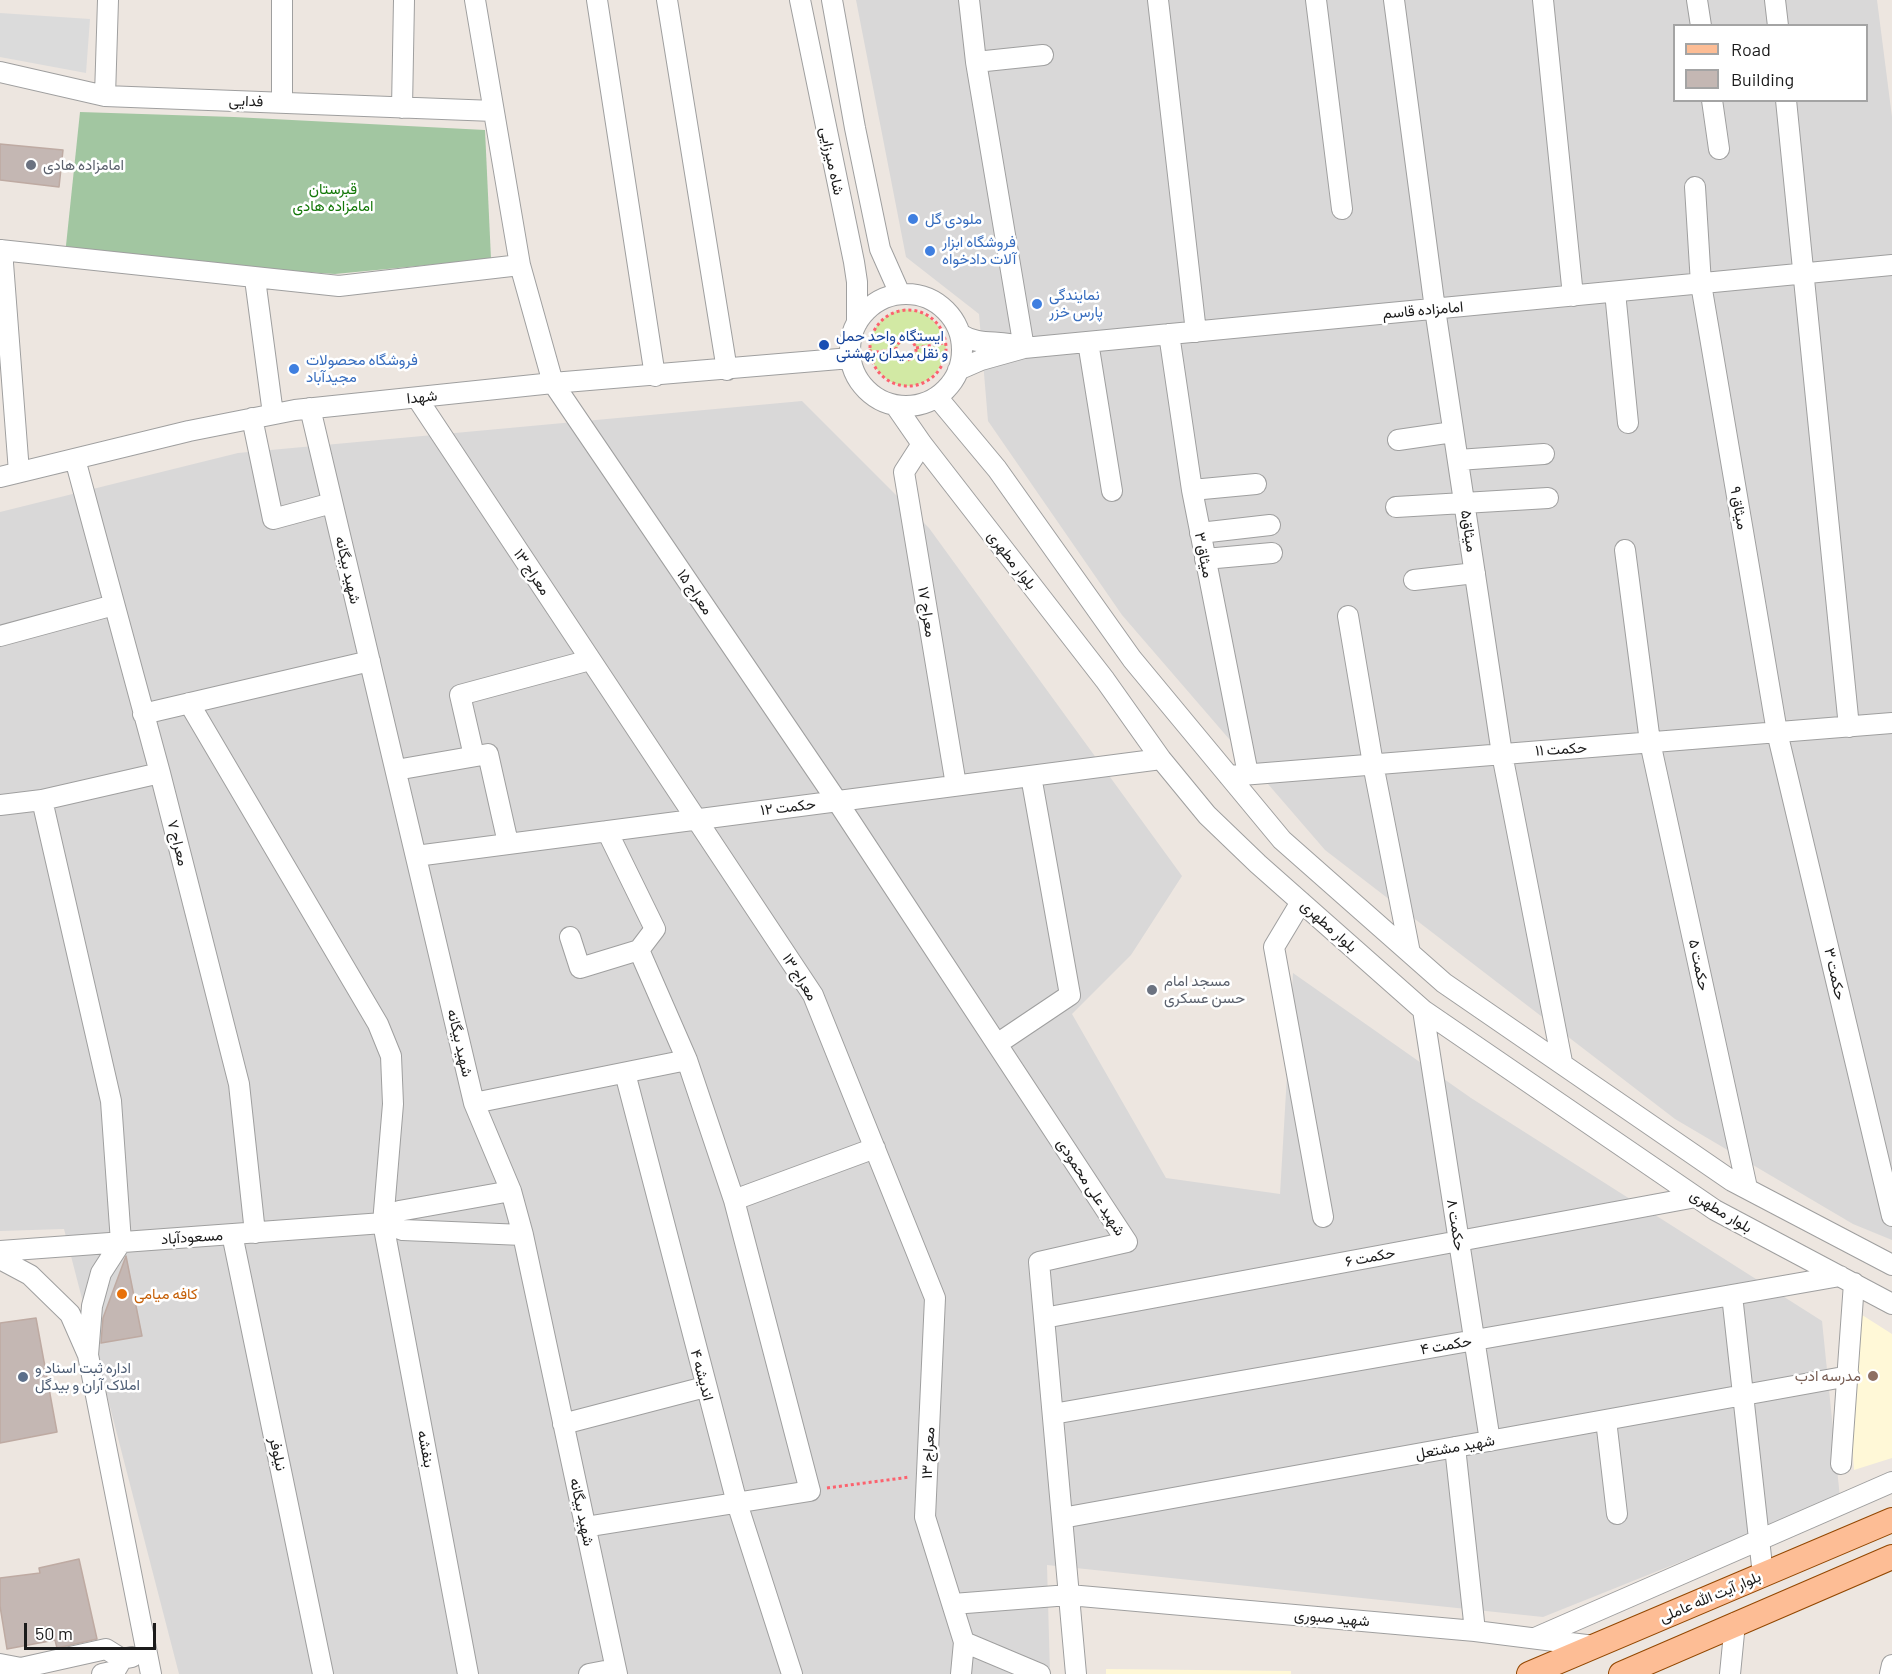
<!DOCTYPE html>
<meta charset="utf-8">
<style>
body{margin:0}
#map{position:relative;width:1892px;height:1674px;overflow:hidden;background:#ede6e0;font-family:Barlow,sans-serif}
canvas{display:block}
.legend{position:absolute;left:1673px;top:24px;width:195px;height:78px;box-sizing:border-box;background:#fff;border:2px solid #a4a4a4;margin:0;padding:8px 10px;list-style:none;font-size:18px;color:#1b1b1b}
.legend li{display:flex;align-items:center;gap:12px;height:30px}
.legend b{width:30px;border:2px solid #a4a4a4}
.scale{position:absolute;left:24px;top:1623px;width:132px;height:27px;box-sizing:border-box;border:3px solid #1b1b1b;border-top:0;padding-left:8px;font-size:18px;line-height:21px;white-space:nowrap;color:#1b1b1b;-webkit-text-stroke:4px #fff;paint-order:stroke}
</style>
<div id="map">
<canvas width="1892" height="1674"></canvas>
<ul class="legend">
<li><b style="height:8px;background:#fdbd95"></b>Road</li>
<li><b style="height:16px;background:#c4b7b3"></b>Building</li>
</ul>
<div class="scale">50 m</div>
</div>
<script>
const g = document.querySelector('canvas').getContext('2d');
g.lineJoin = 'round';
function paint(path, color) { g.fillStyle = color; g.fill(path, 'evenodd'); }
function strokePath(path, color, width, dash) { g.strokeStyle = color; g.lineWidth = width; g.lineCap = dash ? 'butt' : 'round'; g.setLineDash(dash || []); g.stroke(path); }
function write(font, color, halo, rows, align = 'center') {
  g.font = font + ' Barlow,Vazirmatn,sans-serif'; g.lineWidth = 5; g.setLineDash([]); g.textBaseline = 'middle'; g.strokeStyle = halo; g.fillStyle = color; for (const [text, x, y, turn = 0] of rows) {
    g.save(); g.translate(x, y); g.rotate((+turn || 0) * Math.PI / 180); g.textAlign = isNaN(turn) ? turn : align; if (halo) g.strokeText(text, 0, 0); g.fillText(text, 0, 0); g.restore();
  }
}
const residential = new Path2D(`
 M856,0H1877L1892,117V1240L1853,1224L1675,1119L1325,850L1122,615L988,421L979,314L906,257ZM1674,26H1866V100H1674Z
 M802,401L929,528L1182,876L1131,955L1072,1014L1166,1178L1280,1194L1293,973L1471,1098L1822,1321L1840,1498L1543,1617L1047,1565L1050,1674H179L64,1229L0,1231V512L238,453Z`);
const education = new Path2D(`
 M1859,1313L1892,1334V1458L1854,1470L1850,1417Z
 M1106,1669L1291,1671V1674H1106Z`);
const grass = new Path2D(`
 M902,309C924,310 938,319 945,341L916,347L912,341L906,339L896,348L870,351C870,329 881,316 902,309Z
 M946,344C943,393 886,402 870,355L896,351L902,359C909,361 916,357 916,349Z`);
const cemetery = new Path2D(`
 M80,112L234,117L485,130L491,259L335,274L65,255Z`);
const parking = new Path2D(`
 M0,13L90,19L86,73L0,57Z`);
const building = new Path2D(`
 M0,144L63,150L59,187L0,180Z
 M126,1256L142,1336L101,1343L103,1318Z
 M36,1318L57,1432L0,1443V1323Z
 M79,1559L97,1639L57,1648L55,1640L7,1649L0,1606V1578L40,1573L39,1568Z`);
const path = new Path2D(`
 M870 348a38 38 0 1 1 76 0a38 38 0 1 1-76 0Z
 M896 350a10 10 0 1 1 20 0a10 10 0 1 1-20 0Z
 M916,348L944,343
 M870,353L896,349
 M827,1488L910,1477`);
const minor = new Path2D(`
 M282,0V103
 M475,0L520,265L553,383L837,801L1127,1242L1039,1262L1076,1674
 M597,0L655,376
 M667,0L727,370
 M800,0L854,262L857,282V323
 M832,0L855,128L880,249L900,294
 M969,0L976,62L1024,348
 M1158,0L1196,332
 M1316,0L1342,209
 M1394,0L1435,309L1502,754L1562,1062
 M1543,0L1573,296
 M1697,0L1701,26
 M1775,0L1778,26
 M976,62L1043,55
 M0,72L105,96L494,111
 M105,96L108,0
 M1712,100L1719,149
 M1786,100L1849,727
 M402,108L404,0
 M1695,187L1701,284L1777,732L1892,1216
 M0,250L339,286L520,265
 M2,250L19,472
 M255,279L273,414
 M1615,292L1628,423
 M850 350a56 56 0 1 1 112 0a56 56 0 1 1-112 0Z
 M960,334C980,347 1000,339 1021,347
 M1169,334L1192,490L1248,774
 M1088,342L1112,491
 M958,370L981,360L1024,348L1892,265
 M937,397L997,469L1132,659L1282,840L1444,983L1732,1181L1892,1265
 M417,398L813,995L935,1298L925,1517L964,1642L961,1674
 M895,405L922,444L1105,680L1161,759L1207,815L1258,864L1423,1010L1715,1210L1892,1304
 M310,408L474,1103L511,1191L523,1235L617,1674
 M252,418L273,519L332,503
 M1398,440L1453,432
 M922,444L904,472L956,785
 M75,459L160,773L239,1084L255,1233
 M1458,460L1544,454
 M0,477L189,431L295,410L553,383L851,358
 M1192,490L1256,484
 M1396,507L1548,498
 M1200,533L1270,525
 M1625,550L1650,742L1747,1188
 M1205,559L1272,553
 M1414,580L1475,573
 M1348,616L1373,764L1410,953
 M0,636L114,605
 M189,703L378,1024L391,1056L393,1104L383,1223L468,1674
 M143,714L370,661
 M474,756L460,695L590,660
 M396,770L488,754L508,843
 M1229,776L1892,723
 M0,805L42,800L160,773
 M416,856L1161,759
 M1301,902L1274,947L1323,1217
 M570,937L580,968L639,950
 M1423,1010L1490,1441
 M997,1044L1070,995L1031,776
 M625,1073L737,1503L792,1674
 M474,1103L687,1060
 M734,1200L875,1148
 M383,1223L399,1211L511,1191
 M232,1234L323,1674
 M0,1251L383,1223L403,1230L523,1235
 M0,1259L30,1275L70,1314L88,1355L92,1306L101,1273L121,1242L111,1101L42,800
 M1732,1295L1763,1575
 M1044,1318L1696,1197
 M88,1355L151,1674
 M1053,1414L1840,1276
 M1606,1420L1617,1514
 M563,1424L705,1387
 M1455,1447L1475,1631
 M1841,1464L1854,1283
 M1062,1518L1849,1376
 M585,1527L810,1491L734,1200L687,1060L639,950L655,929L607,831
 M953,1604L1069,1595L1475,1631L1594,1646
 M1535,1638L1892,1482
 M964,1642L1040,1674
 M0,1664L21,1668L106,1649L122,1659
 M102,1674L115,1671L122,1659L132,1657
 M589,1674L615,1669
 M1730,1674L1735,1623
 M1890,1674L1892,1665`);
const major = new Path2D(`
 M1529,1674L1892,1520
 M1621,1674L1892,1557`);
const markers = [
 [31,165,6,"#6b7280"],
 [913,219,6,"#3f7fe0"],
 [930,251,6,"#3f7fe0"],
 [1037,304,6,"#3f7fe0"],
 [824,345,6,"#1a4fb4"],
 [294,369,6,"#3f7fe0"],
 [1152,990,6,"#6b7280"],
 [122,1294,6,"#e8710a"],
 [1873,1376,6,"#8d6e63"],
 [23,1377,6,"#5c6f8a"]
];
const streetNames = [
 ["فدایی",246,101,2],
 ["شاه میرزایی",832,161,78],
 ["امامزاده قاسم",1423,310,-5],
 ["شهدا",422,397,-6],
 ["میثاق ۹",1739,508,80],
 ["میثاق۵",1469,531,82],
 ["میثاق ۳",1204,555,79],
 ["بلوار مطهری",1012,560,52],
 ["شهید بیگانه",348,570,77],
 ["معراج ۱۳",532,572,56],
 ["معراج ۱۵",695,592,56],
 ["معراج ۱۷",927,612,81],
 ["حکمت ۱۱",1561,749,-4],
 ["حکمت ۱۲",788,807,-7],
 ["معراج ۷",178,843,76],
 ["بلوار مطهری",1329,926,42],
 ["حکمت ۵",1699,965,78],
 ["حکمت ۳",1835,974,77],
 ["معراج ۱۳",800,977,58],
 ["شهید بیگانه",460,1043,77],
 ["شهید علی محمودی",1091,1187,57],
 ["بلوار مطهری",1721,1211,31],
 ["حکمت ۸",1456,1225,81],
 ["مسعودآباد",192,1237,-4],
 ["حکمت ۶",1370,1257,-11],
 ["حکمت ۴",1446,1345,-10],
 ["اندیشه ۴",702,1375,75],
 ["شهید مشتعل",1455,1447,-10],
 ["بنفشه",426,1449,79],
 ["معراج ۱۳",928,1453,-87],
 ["نیلوفر",278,1454,78],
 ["شهید بیگانه",582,1512,78],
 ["بلوار آیت‌ الله عاملی",1710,1597,-23],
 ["شهید صبوری",1332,1618,5]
];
const worshipNames = [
 ["امامزاده هادی",43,165],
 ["مسجد امام",1164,981],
 ["حسن عسکری",1164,998]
];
const parkNames = [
 ["قبرستان",333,189],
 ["امامزاده هادی",333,206]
];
const shopNames = [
 ["ملودی گل",925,219],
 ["فروشگاه ابزار",942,242],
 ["آلات دادخواه",942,259],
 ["نمایندگی",1049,295],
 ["پارس خزر",1049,312],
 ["فروشگاه محصولات",306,360],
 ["مجیدآباد",306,377]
];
const transitNames = [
 ["ایستگاه واحد حمل",836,336],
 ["و نقل میدان بهشتی",836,353]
];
const foodNames = [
 ["کافه میامی",134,1294]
];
const serviceNames = [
 ["اداره ثبت اسناد و",35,1368],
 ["املاک آران و بیدگل",35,1385]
];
const educationNames = [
 ["مدرسه ادب",1861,1376]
];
paint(residential, '#d9d8d8');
paint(education, '#fff8d7');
paint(grass, '#d2e9a4');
paint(cemetery, '#a2c6a1');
paint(parking, '#dbdbdb');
paint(building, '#c4b7b3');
strokePath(building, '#beaaa2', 1.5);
strokePath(minor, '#9f9f9f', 22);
strokePath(major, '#924700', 26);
strokePath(path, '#fc626e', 3, [3, 3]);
strokePath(minor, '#fff', 20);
strokePath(major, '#fdbd95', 24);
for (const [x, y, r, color] of markers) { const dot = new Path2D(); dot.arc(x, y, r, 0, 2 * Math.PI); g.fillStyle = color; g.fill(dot); strokePath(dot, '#fff', 2); }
write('15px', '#1b1b1b', '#fff', streetNames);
write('15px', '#5b616d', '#fff', worshipNames, 'left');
write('15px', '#147809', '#fff', parkNames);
write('15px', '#366cbe', '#fff', shopNames, 'left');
write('15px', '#164399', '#fff', transitNames, 'left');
write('15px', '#c56008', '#fff', foodNames, 'left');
write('15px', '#4e5e75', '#fff', serviceNames, 'left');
write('15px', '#785e54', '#fff', educationNames, 'right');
</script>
